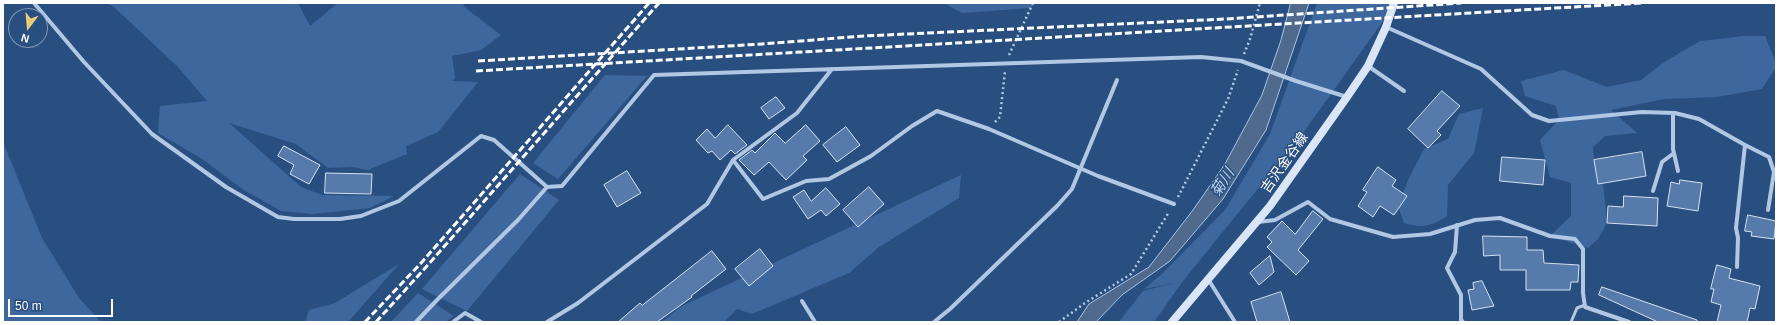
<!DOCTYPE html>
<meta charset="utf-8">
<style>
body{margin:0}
#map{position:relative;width:1779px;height:325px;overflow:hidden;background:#294f80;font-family:Helvetica,sans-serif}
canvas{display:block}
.frame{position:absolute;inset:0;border:4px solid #fff;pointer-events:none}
.north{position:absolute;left:8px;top:8px;width:40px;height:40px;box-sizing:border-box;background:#294f80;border:1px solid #7f95b3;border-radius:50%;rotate:196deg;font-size:11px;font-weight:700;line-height:16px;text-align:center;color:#fff}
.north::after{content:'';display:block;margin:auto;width:14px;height:18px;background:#eccb78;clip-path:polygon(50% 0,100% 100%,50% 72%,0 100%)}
.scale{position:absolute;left:8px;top:299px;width:105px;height:18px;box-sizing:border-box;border:2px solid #fff;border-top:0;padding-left:5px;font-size:12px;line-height:14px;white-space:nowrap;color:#fff;-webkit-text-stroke:3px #294f80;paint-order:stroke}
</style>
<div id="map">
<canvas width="1779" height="325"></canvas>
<div class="frame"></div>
<div class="north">N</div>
<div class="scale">50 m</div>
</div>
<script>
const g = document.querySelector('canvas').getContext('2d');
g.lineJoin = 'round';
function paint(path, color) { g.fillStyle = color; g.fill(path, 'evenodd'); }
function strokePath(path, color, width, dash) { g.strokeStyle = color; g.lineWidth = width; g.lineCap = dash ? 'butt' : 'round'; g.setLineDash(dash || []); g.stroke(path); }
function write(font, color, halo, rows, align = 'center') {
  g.font = font + ' Helvetica,"Noto Sans JP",sans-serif'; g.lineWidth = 3; g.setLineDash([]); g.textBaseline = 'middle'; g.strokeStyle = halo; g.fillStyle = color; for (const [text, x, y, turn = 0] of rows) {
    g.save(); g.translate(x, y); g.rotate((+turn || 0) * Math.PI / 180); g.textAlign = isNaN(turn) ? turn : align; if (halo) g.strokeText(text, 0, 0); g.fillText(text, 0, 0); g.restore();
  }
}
const green = new Path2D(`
 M107,3H298L310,26L338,3H465L463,6L501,35L481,50L452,56L455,78L452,81L478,82L438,132L406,146L407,154L368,170L352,167L328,168L296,144L229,123L301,187L322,195L394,196L370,208L312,214L281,211L244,190L202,159L158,133L160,106L207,101L178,67L114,7Z
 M944,3H1033L1031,8L962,13Z
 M1317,3H1396L1303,133L1183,281L1154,322H1119L1143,291L1174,283L1144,289L1163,273L1225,210L1270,134Z
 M1744,36H1765L1776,63V67L1762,89L1717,97L1664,99L1611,110L1637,133L1605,136L1593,147L1594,160L1603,183L1607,223L1598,239L1588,248L1550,236L1571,216V183L1550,177L1540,140L1559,120L1556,106L1525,96L1521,81L1564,70L1607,87L1641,80L1666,61L1700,41Z
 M605,75L647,76L558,179L533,163Z
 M1483,108L1474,153L1448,185L1447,216C1430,227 1423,228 1404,223L1398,206L1409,178L1424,149L1448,139L1459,114Z
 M3,142L42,238L79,298L101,322H3Z
 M520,174L559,200L467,311L422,289Z
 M961,175L959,198L879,247L849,273L752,314L737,309L724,322H662L682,306Z
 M399,264L348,322H305L309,310L335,303Z
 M418,293L454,316L445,322H391Z`);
const water = new Path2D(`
 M1291,3H1309L1266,130L1223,199L1170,261L1122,295L1096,322H1077L1089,304L1149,267L1193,210L1225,164L1262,95L1281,40Z`);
const building = new Path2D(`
 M1442,91L1460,106L1437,131L1441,135L1428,148L1408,129Z
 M776,97L785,108L769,119L761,108Z
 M728,125L747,145L735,154L731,150L720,160L712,151L708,153L696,140L707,129L715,138Z
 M806,125L820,141L803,156L807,160L786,180L769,162L754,175L739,160L752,150L755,153L775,133L785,143Z
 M846,127L860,145L837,162L823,145Z
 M284,146L320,165L309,184L290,174L294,165L278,156Z
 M1642,152L1646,176L1598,184L1594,160Z
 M1502,157L1545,160L1543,185L1500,181Z
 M1378,167L1396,180L1392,186L1407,196L1394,215L1380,206L1373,217L1358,206L1367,192L1363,190Z
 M627,171L641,193L617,207L604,185Z
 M326,173L372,174L371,194L325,193Z
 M1680,180L1702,183L1698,211L1667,206L1671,182L1679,184Z
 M869,187L884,204L858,227L843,210Z
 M826,188L840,204L826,216L821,210L808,219L793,197L804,190L811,201Z
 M1624,196L1658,198L1657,226L1607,223L1608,206L1623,207Z
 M1313,211L1323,219L1298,250L1309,261L1296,275L1267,247L1272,242L1267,237L1282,221L1295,234Z
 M1748,215L1776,221L1774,239L1751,236L1752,232L1745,231Z
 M1483,236L1527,237V250H1543L1544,263L1579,265L1578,282H1571L1570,290H1526V270H1500V255L1484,256Z
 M760,249L773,266L749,286L735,269Z
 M712,251L726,269L691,296L692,297L657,322H618L640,303L642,305Z
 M1270,256L1274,272L1259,285L1250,273Z
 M1717,265L1731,269L1729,278L1760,286L1755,309L1750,308L1747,322H1717L1721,305L1711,302L1714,289H1711Z
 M1482,281L1494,306L1472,310L1468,290L1474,289L1473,283Z
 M1602,287L1697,320V322H1658L1599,295Z
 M1281,292L1290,322H1257L1251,302Z`);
const path = new Path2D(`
 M1244,54L1250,39L1260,3
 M1009,55L1033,3
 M995,122L1000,117L1005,71
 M1178,197L1228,99L1238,70
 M1059,322L1085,303L1131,274L1169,212`);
const service = new Path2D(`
 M1571,322L1577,308L1585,305`);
const minor = new Path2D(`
 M34,3L84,62L152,134L226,187L278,217L294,219H340L361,216L376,210L399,201L481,136L494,140L547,187
 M1386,27L1481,69L1532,115L1549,121L1642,112L1675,113L1699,119L1745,145L1769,157L1774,172H1776
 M1368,66L1404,91
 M1673,113V149L1678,171
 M733,160L763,199L806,181L829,179L871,156L912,126L937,111L989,129L1098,176L1174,204
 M1653,191L1662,162L1674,153
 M1768,210L1774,172
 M1258,222L1275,220L1308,202L1330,219L1393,237L1430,234L1475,220L1500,218L1550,236L1575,239L1583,249V293L1585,307L1629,322
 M1457,225L1455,252L1447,268L1461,295V320L1463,322
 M1737,267L1738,238L1736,228L1745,145
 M1208,279L1235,322
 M802,301L815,322
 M416,322L437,300L518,220L547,187L562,186L654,75L1201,57L1241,61L1296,81L1347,97
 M453,322L465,313L481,322
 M547,322L578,303L707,204L733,160L797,113L832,69
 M934,322L950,309L1057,206L1072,189L1117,80`);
const secondary = new Path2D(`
 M1172,322L1270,206L1347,97L1368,66L1386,27L1394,3`);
const rail = new Path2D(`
 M478,61L762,44L864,36L1226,19L1461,3
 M476,71L1642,3
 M365,322L422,262L649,3
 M376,322L427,266L659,3`);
const streetNames = [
 ["吉沢金谷線",1285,163,-55]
];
const waterNames = [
 ["菊川",1223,183,-57]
];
paint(green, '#3e689d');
paint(water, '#4f6a8d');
strokePath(water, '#a6c3e5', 1);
paint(building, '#567baa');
strokePath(building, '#d3e2f4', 1);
strokePath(path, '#b1c8e5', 2.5, [2, 3]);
strokePath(service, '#b1c8e5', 3);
strokePath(minor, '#b1c8e5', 4);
strokePath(secondary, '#dae5f5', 8);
strokePath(rail, '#fff', 3, [7, 3]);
write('14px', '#fff', '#294f80', streetNames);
write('italic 15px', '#bcd2ed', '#294f80', waterNames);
</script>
